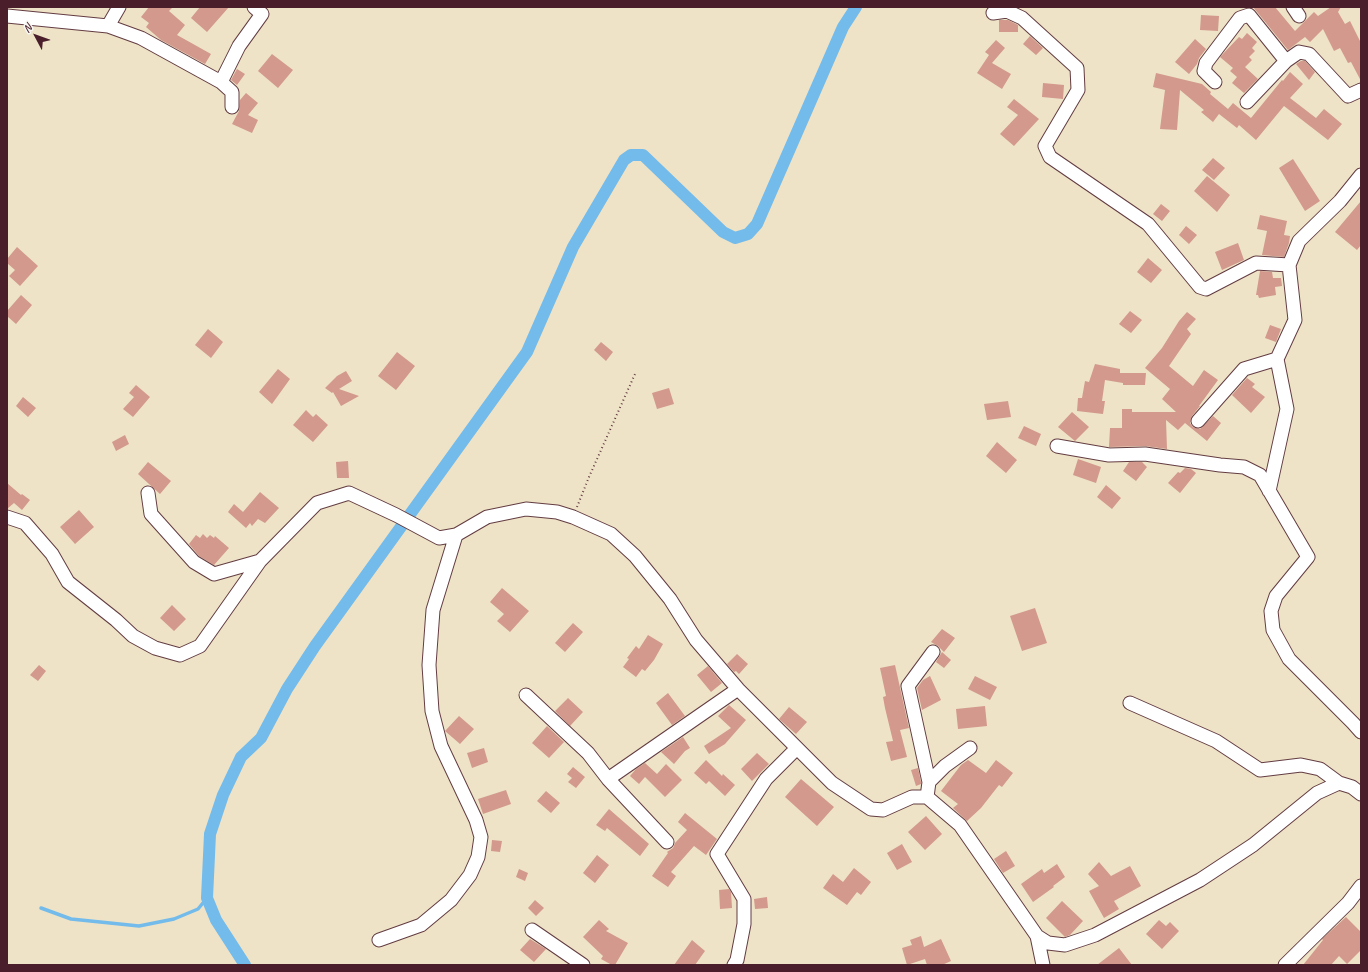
<!DOCTYPE html>
<style>
body{margin:0}
#map{position:relative;width:1368px;height:972px;overflow:hidden;background:#eee3c7;font-family:Caveat,sans-serif}
canvas{display:block}
.frame{position:absolute;inset:0;border:8px solid #4a1f2b;pointer-events:none}
.north{position:absolute;left:16px;top:16px;width:40px;height:40px;-webkit-text-stroke:3px #f6f6f2;paint-order:stroke;rotate:311deg;font-size:11px;font-weight:700;line-height:16px;text-align:center;color:#4a1f2b}
.north::after{content:'';display:block;margin:auto;width:14px;height:18px;background:#4a1f2b;clip-path:polygon(50% 0,100% 100%,50% 72%,0 100%)}
</style>
<div id="map">
<canvas width="1368" height="972"></canvas>
<div class="frame"></div>
<div class="north">N</div>
</div>
<script>
const g = document.querySelector('canvas').getContext('2d');
g.lineJoin = 'round';
function strokePath(path, color, width, dash) { g.strokeStyle = color; g.lineWidth = width; g.lineCap = dash ? 'butt' : 'round'; g.setLineDash(dash || []); g.stroke(path); }
function paint(path, color) { g.fillStyle = color; g.fill(path, 'evenodd'); }
const stream = new Path2D(`
 M41,908L71,919L139,926L174,919L198,909L207,898`);
const canal = new Path2D(`
 M245,965L216,920L207,898L210,834L223,795L241,757L261,738L287,689L315,646L527,352L573,247L624,160L631,155H643L723,232L735,238L748,234L757,224L843,27L856,7`);
const building = new Path2D(`
 M149,7H173L169,11L185,25L177,35L211,54L205,64L161,40L146,27L149,23L141,17Z
 M200,7H229L207,32L191,18Z
 M1253,7H1275L1295,31L1314,12L1318,16L1331,7H1341L1338,12L1345,24L1350,21L1361,43V81L1351,62L1348,63L1340,48L1334,51L1323,29L1310,42L1305,37L1288,50Z
 M1201,15L1219,16L1218,31L1200,30Z
 M999,20H1008L1018,25V32H999Z
 M1247,33L1257,42L1252,48L1255,51L1249,57L1252,60L1245,67L1258,79L1244,93L1232,83L1237,77L1230,71L1233,68L1220,57L1239,37L1242,39Z
 M1030,36L1043,48L1036,55L1023,44Z
 M1195,39L1206,49L1199,58L1197,64L1189,74L1175,62Z
 M996,40L1005,48L992,63L1011,74L1002,89L977,73L989,55L985,52Z
 M272,54L293,70L278,88L258,71Z
 M1301,61H1305L1315,72L1309,80L1296,64Z
 M237,69L245,74L237,85L231,80Z
 M1290,72L1303,84L1290,98L1316,118L1324,109L1342,124L1328,140L1284,106L1256,140L1239,125L1237,128L1219,114L1213,122L1201,112L1204,110L1180,90L1177,130L1160,129L1165,90L1153,87L1156,73L1202,84L1211,92L1210,94L1228,109L1233,103L1251,118L1282,80L1283,81Z
 M1043,83L1064,85L1063,99L1042,97Z
 M246,93L258,103L248,115L258,120L252,133L232,124L239,111L240,100Z
 M1014,99L1039,119L1014,146L1000,134L1018,115L1007,107Z
 M1213,158L1225,168L1214,180L1202,170Z
 M1293,159L1320,201L1305,211L1279,168Z
 M1207,176L1230,195L1217,212L1194,191Z
 M1361,201V245L1357,250L1335,232Z
 M1161,204L1170,211L1162,221L1153,214Z
 M1260,215L1287,221L1284,235L1290,236L1289,243L1284,257L1262,255L1267,231L1257,229Z
 M1186,226L1197,235L1189,244L1179,235Z
 M1238,243L1244,260L1222,270L1215,252Z
 M17,247L38,266L20,286L9,276L15,270L7,263V259Z
 M1148,258L1162,270L1151,283L1137,272Z
 M1260,271L1272,272L1273,278H1281L1282,286L1275,287L1276,295L1259,298L1258,295H1256Z
 M21,295L32,305L16,324L7,316V311Z
 M1130,311L1142,320L1131,333L1119,324Z
 M1187,312L1196,319L1187,329L1191,334L1169,366L1193,386L1204,370L1218,380L1199,406H1200L1192,416L1190,423L1193,427L1200,429L1213,416L1221,423L1207,441L1185,423L1178,430L1166,420L1167,449L1145,446L1109,447L1110,428H1122V409H1132V412H1176L1162,399L1170,389L1145,368L1162,348L1179,321Z
 M1270,325L1281,329L1276,342L1265,338Z
 M208,329L223,342L211,358L195,345Z
 M601,342L613,352L606,361L594,350Z
 M397,352L415,366L396,390L378,376Z
 M1095,364L1120,369V373H1146L1145,385H1123V383L1105,380L1102,401H1105L1103,414L1077,411L1078,398H1082L1085,381L1089,382Z
 M278,369L290,379L272,404L259,392Z
 M346,371L352,381L339,389L359,396L341,406L333,392L332,393L325,388L337,376Z
 M1247,378L1255,384L1252,387L1265,397L1251,413L1232,395Z
 M136,385L150,397L133,417L123,409L134,397L129,393Z
 M669,388L674,404L657,409L652,393Z
 M23,397L36,408L28,417L16,406Z
 M1008,401L1011,417L987,420L984,404Z
 M306,410L313,417L316,414L328,425L313,442L293,425Z
 M1072,412L1089,427L1075,441L1058,427Z
 M1024,426L1041,434L1036,446L1018,438Z
 M125,435L129,444L116,451L112,442Z
 M997,442L1017,460L1006,473L986,456Z
 M1078,459L1101,467L1096,483L1073,475Z
 M348,461L349,478H337L336,462Z
 M148,462L171,481L160,494L138,474Z
 M1129,462H1142L1147,467L1136,481L1123,471Z
 M1185,468L1191,469L1196,473L1180,493L1168,483L1178,472L1180,473Z
 M7,483L21,495L22,494L30,500L22,510L14,503L7,509Z
 M1106,485L1121,498L1112,509L1097,497Z
 M260,492L279,508L265,523L258,519L252,526L250,523L246,528L228,512L234,504L243,512Z
 M79,510L94,527L75,544L60,527Z
 M203,534L207,538L210,535L214,538L215,536L229,548L214,565L199,556L189,544L196,535L200,538Z
 M502,588L529,611L510,632L497,621L504,614L490,602Z
 M172,605L186,619L174,631L160,618Z
 M1035,608L1047,643L1022,651L1010,616Z
 M573,623L583,632L565,652L555,643Z
 M942,629L955,638L944,652L938,646L931,642Z
 M648,635L663,644L654,660L645,671L642,669L636,677L623,667L629,659L627,658L636,646L639,649Z
 M942,652L951,660L944,668L936,662Z
 M737,654L748,664L739,674L736,671L734,672L727,664Z
 M39,665L46,671L38,681L30,675Z
 M895,665L909,728L900,730L907,757L891,761L886,742L893,741L885,708L883,697L886,696L880,668Z
 M708,666L722,683L711,692L697,675Z
 M930,676L941,700L922,710L917,688L923,680Z
 M975,676L997,687L990,700L968,689Z
 M668,693L685,716L672,725L656,703Z
 M568,698L583,712L570,726L555,711Z
 M729,705L746,720L725,744L709,754L704,746L731,728L718,716Z
 M985,706L987,726L958,729L956,709Z
 M789,707L807,722L796,734L779,719Z
 M459,716L474,729L460,744L445,731Z
 M547,726L564,742L549,758L532,743Z
 M683,737L690,748L685,751L674,764L661,752Z
 M484,748L488,762L472,768L467,753Z
 M757,753L769,764L752,781L741,769Z
 M706,760L722,776L723,774L735,785L725,796L709,781L706,784L694,773Z
 M968,760L986,773L996,760L1013,773L1002,787L999,785L981,808L967,821L953,808L958,804L941,791L961,765Z
 M645,763L657,774L666,764L682,780L665,797L645,777L639,784L630,776L636,769Z
 M573,767L585,777L576,788L568,782L572,778L567,774Z
 M918,768L921,782V784L916,786L911,770Z
 M801,779L834,807L817,826L785,797Z
 M506,790L511,804L483,814L478,799Z
 M546,791L560,803L551,813L537,801Z
 M609,809L649,844L640,856L607,828L605,831L596,825Z
 M685,813L717,839L706,855L694,846L671,872L676,876L668,887L652,876L668,853L667,852L673,848L675,843L687,830L678,822Z
 M926,816L942,834L925,850L908,832Z
 M492,840L502,841L500,852L491,851Z
 M902,844L912,862L897,870L887,853Z
 M1006,851L1015,866L1003,873L994,859Z
 M597,855L609,865L595,883L583,873Z
 M1099,862L1111,876L1130,866L1141,886L1114,901L1119,909L1104,918L1089,891L1099,886L1088,874Z
 M1057,864L1065,877L1053,886L1054,887L1033,902L1021,884L1042,869L1044,873Z
 M854,868L871,882L861,895L857,892L847,905L823,888L833,874L843,882Z
 M519,869L528,873L525,881L516,877Z
 M729,889L731,892L732,908L720,909L719,890Z
 M767,897L768,908L755,909L754,899Z
 M535,900L544,908L536,916L528,908Z
 M1062,901L1083,921L1070,935L1065,937L1046,918Z
 M1346,917L1361,932V950L1347,964L1339,956L1331,965H1303L1323,940L1322,939Z
 M599,920L609,929L606,931L628,943L615,965H612L601,959L603,956L583,937Z
 M1159,920L1166,926L1170,922L1179,931L1162,949L1146,934Z
 M921,936L924,947L941,939L951,961L942,965H927L925,959L907,965L902,948L912,945L910,940Z
 M530,939L546,949L534,962L520,950Z
 M692,940L705,951L695,965H674Z
 M1119,948L1132,965H1097Z`);
const path = new Path2D(`
 M577,507L589,477L635,374`);
const minor = new Path2D(`
 M1293,7L1299,16
 M993,13L1007,11L1022,18L1077,68L1078,90L1045,146L1050,157L1148,224L1200,287L1206,289L1256,263L1289,265
 M7,16L108,26L141,38L221,82L232,92V107
 M108,26L119,7
 M221,82L239,46L262,14L254,7
 M1215,82L1204,71L1206,63L1240,18L1249,15L1286,61
 M1247,102L1286,61L1299,52L1309,54L1348,96L1361,90
 M1198,421L1244,369L1277,359
 M1057,446L1109,455L1145,454L1220,465L1244,467L1260,475L1308,557L1276,596L1271,611L1273,630L1289,659L1353,723L1361,732
 M1269,491L1287,409L1277,359L1295,320L1289,265L1299,241L1340,201L1361,175
 M148,493L151,514L194,562L214,574L260,561
 M7,517L25,523L52,554L68,582L116,620L133,636L155,648L180,655L200,646L260,561L317,503L349,493L396,515L439,538L456,535L487,517L526,509L557,512L573,517L611,534L635,556L670,599L696,640L738,689L832,783L871,809L883,810L912,797H927L960,825L1037,936L1048,943L1065,945L1095,935L1200,880L1253,845L1317,793L1339,783L1352,787L1361,794
 M526,695L588,753L608,779L667,842
 M1130,703L1216,741L1260,770L1301,765L1320,769L1339,783
 M608,779L738,689
 M929,782L945,766L970,748
 M927,797L929,782L908,686L933,652
 M532,930L583,965
 M1037,936L1043,965
 M379,940L421,925L451,900L470,875L478,857L481,837L476,820L441,746L432,711L429,665L433,610L456,535
 M734,965L737,960L744,924V899L717,854L766,779L797,748
 M1285,965L1348,903L1361,886`);
strokePath(stream, '#73bbeb', 3.5);
strokePath(canal, '#73bbeb', 12);
paint(building, '#d2998c');
strokePath(minor, '#633c42', 15);
strokePath(path, '#633c42', 2, [1, 3]);
strokePath(minor, '#fff', 13);
</script>
